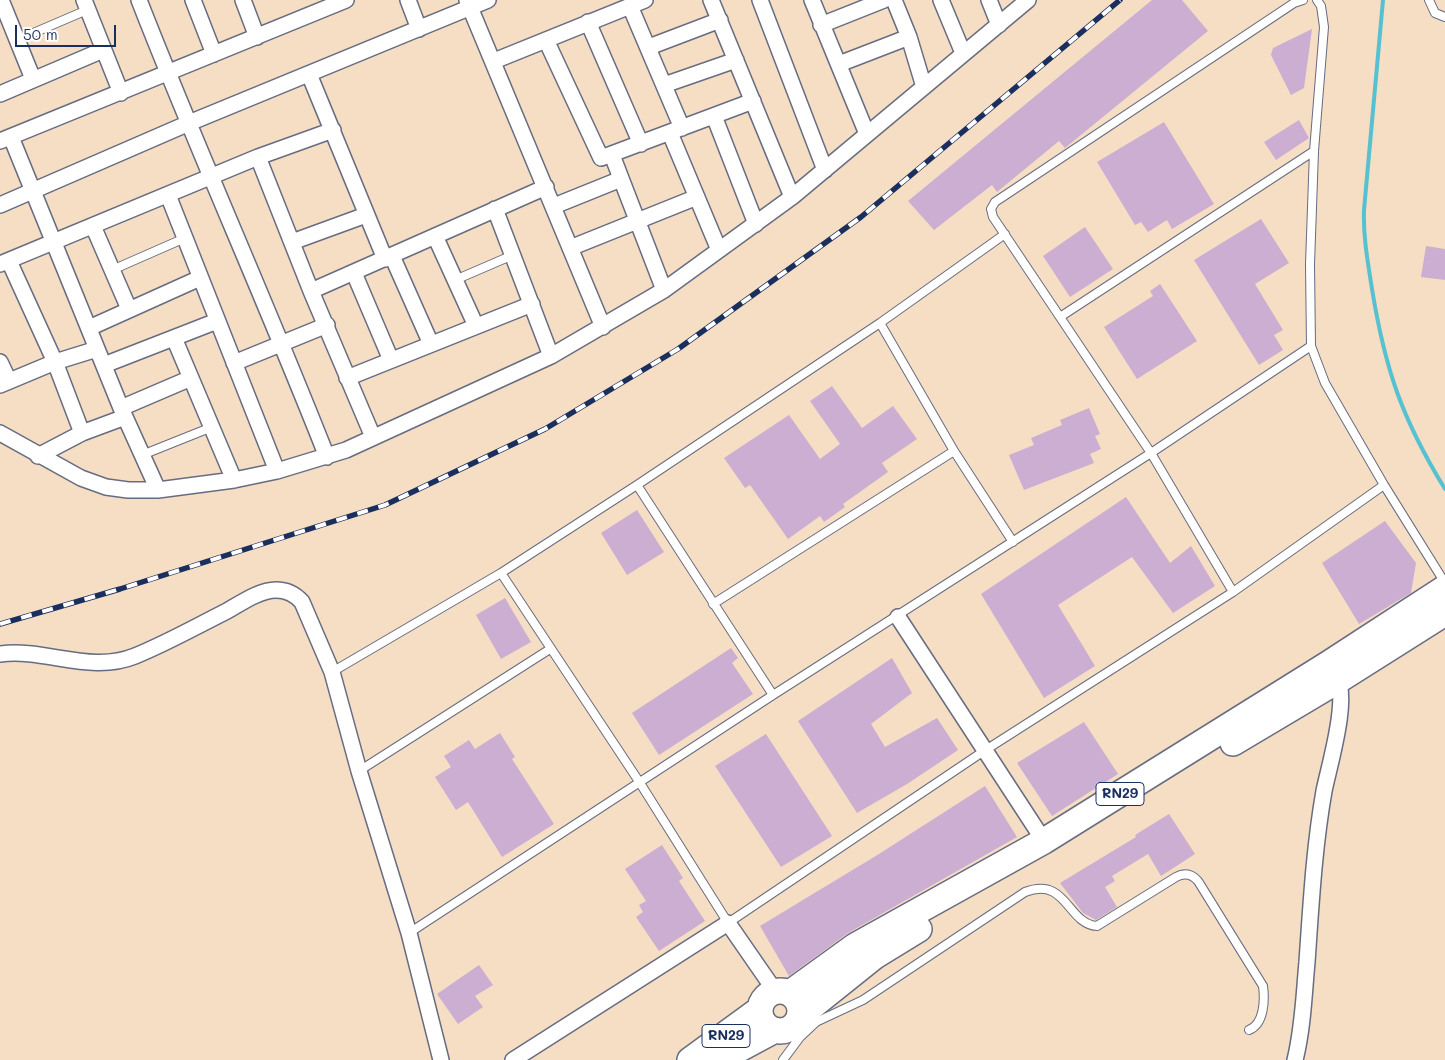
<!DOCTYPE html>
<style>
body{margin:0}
#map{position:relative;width:1445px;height:1060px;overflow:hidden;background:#f5dec3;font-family:Mali,sans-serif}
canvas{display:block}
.scale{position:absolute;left:15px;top:25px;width:101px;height:22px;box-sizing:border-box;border:2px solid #1b2f5e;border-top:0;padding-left:6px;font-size:15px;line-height:18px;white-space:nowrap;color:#1b2f5e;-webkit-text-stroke:4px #fff;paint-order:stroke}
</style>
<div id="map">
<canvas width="1445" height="1060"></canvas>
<div class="scale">50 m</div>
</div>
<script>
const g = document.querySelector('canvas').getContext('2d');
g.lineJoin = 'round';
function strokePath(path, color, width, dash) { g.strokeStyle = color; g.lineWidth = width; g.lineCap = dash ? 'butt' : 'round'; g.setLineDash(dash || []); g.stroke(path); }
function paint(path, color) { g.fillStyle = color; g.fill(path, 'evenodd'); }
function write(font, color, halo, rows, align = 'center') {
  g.font = font + ' Mali,sans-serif'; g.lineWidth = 4; g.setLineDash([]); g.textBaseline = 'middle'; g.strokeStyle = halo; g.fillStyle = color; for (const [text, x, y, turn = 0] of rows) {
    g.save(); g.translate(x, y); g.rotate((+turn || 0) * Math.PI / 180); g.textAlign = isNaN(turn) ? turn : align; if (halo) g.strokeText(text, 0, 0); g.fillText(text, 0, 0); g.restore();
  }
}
const stream = new Path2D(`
 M1383,0L1364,210C1363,237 1368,263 1372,289C1385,369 1402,419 1445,489`);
const building = new Path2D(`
 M1152,0H1182L1208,31L1065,148L1059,141L997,192L992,185L934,230L908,201Z
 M1312,29L1304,88L1291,95L1271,55L1273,48Z
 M1299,120L1309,138L1276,160L1264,142Z
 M1164,122L1214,204L1172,229L1167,220L1148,232L1141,222L1135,225L1097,162Z
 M1261,219L1289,263L1255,284L1283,330L1274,335L1283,350L1259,365L1194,260Z
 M1085,227L1113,269L1070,297L1043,256Z
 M1426,246L1445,249V280L1421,277Z
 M1160,284L1197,341L1137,379L1104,327L1153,296L1150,291Z
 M832,386L862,428L893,406L917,439L882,463L888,472L843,504L845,507L824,522L820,516L788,539L750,485L745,488L724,458L789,415L820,459L840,444L810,401Z
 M1089,408L1100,434L1095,436L1101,449L1090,454L1094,463L1024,490L1009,455L1034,445L1031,438L1062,425L1060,420Z
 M1126,497L1170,563L1191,546L1215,586L1173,613L1132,557L1058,605L1095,666L1044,698L981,594Z
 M637,510L664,552L627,575L601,533Z
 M1385,521L1416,563L1411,593L1359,624L1322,563Z
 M505,598L531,642L501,659L476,615Z
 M731,648L738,658L732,663L753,694L659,755L632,713Z
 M892,658L912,693L871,724L885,747L937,718L958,750L907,784L857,813L798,721Z
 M1084,722L1118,774L1052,816L1017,763Z
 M500,733L515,757L512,759L554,824L502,857L468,802L456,810L435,777L451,767L444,756L469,740L475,749Z
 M766,734L832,836L781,867L715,766Z
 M985,786L1017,837L848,933L789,976L760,926L879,854Z
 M1169,814L1195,854L1161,876L1148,854L1112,876L1115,881L1105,887L1117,907L1096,920L1083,913L1060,883L1136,837L1135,835Z
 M662,845L683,878L679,881L705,921L659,951L636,917L643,912L639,905L646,901L625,869Z
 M479,965L493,985L475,996L483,1007L458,1024L437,994Z`);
const service = new Path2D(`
 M1317,0L1321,6L1324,27L1314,151L1310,264L1311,346L1325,383L1384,485L1445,583
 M1429,0L1435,13L1445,17
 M17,40L87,10
 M112,270L185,238
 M455,280L513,255
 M1060,317L1314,151
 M880,323L954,451L1013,542
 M142,455L212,427
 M637,485L773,695
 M501,573L640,783L728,923L984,751L1233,592L1384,485
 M1233,592L1151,453L993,217L991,209L995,202L1294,3L1303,0
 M713,604L954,451
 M332,672L501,573L637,485L880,323L1005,234
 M359,771L550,649
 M409,933L773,695L1151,453L1311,346
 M791,1028L800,1037
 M783,1060L800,1037L816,1022L863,1000L1025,892C1067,876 1067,924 1097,926L1176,877C1185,872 1192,874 1198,881L1263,986C1265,1001 1264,1024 1249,1030`);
const minor = new Path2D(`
 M1,0L33,79
 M84,0L121,93
 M139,0C199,154 267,304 327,457
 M193,0L214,54
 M243,0L257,37
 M408,0L419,29
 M467,0L603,327
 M711,0L792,197
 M760,0L825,170
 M812,0L867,134
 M894,0L909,37L924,87
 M941,0L963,53
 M989,0L999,25
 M630,6L682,128
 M588,22L641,144
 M821,25L884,0
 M546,40L601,158L753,101
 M649,47L720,20
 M494,61L645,0
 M839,64L909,37
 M309,74L385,259
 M664,85L736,60
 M0,94L103,50
 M714,116L756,224
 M670,133L719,250
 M11,137L121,408L158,490
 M0,141L346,0
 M612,155L664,290
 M258,157L311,291L373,437
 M168,195L277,471
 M0,205L189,123L488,0
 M554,206L621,179
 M495,209L551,356
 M93,226L129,309
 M435,236L476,326
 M292,242L366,215
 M570,248L697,197
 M392,256L431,344
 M9,261L55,362L82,433
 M0,264L258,157L333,130
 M354,273L391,360
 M311,291L546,187
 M89,328L200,278
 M174,338L234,480
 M0,362L9,381
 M234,363L327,325
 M104,365L217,321
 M347,378L532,304
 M0,385L55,362L97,349
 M121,408L191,378
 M0,433L81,478L106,487L128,490H158L234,480L277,471L346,450L551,356L664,290L792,197L1028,0
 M38,456L82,433L125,417
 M898,617L1044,841
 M0,654C45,648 91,674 135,656C167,643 197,626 227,611C241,603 260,590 276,590C287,590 295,594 302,602L332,672L359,771L409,933L441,1060
 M513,1060L728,923L775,991
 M1295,1060C1303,1028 1304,994 1307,962C1311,905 1314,848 1324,791C1329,766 1350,697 1336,676`);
const trunk = new Path2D(`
 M1233,743L1339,680L1445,613
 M760 1011a20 20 0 1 1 40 0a20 20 0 1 1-40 0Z
 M790,993L855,946L1044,841L1328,664L1445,588
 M800,1016L875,956L919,929
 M690,1060L760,1009
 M719,1060L775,1030`);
const rail = new Path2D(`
 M0,624L120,589L385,505L545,429L678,349L861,217L1120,0`);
const shields = [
 [1120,794,48],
 [726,1036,48]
];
const shieldNames = [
 ["RN29",1120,794],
 ["RN29",726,1036]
];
strokePath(stream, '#56c1d1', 4);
paint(building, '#ccaed2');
strokePath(service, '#676c81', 10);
strokePath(minor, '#676c81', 18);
strokePath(trunk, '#676c81', 28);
strokePath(service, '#fff', 8);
strokePath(minor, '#fff', 15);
strokePath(trunk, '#fff', 25);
strokePath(rail, '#1b2f5e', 5.5);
strokePath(rail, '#fff', 4, [11]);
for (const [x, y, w] of shields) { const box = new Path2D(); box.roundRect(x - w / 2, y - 11.5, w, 23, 4); g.fillStyle = '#fff'; g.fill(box); strokePath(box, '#1b2f5e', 1); }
write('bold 14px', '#1b2f5e', null, shieldNames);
</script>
